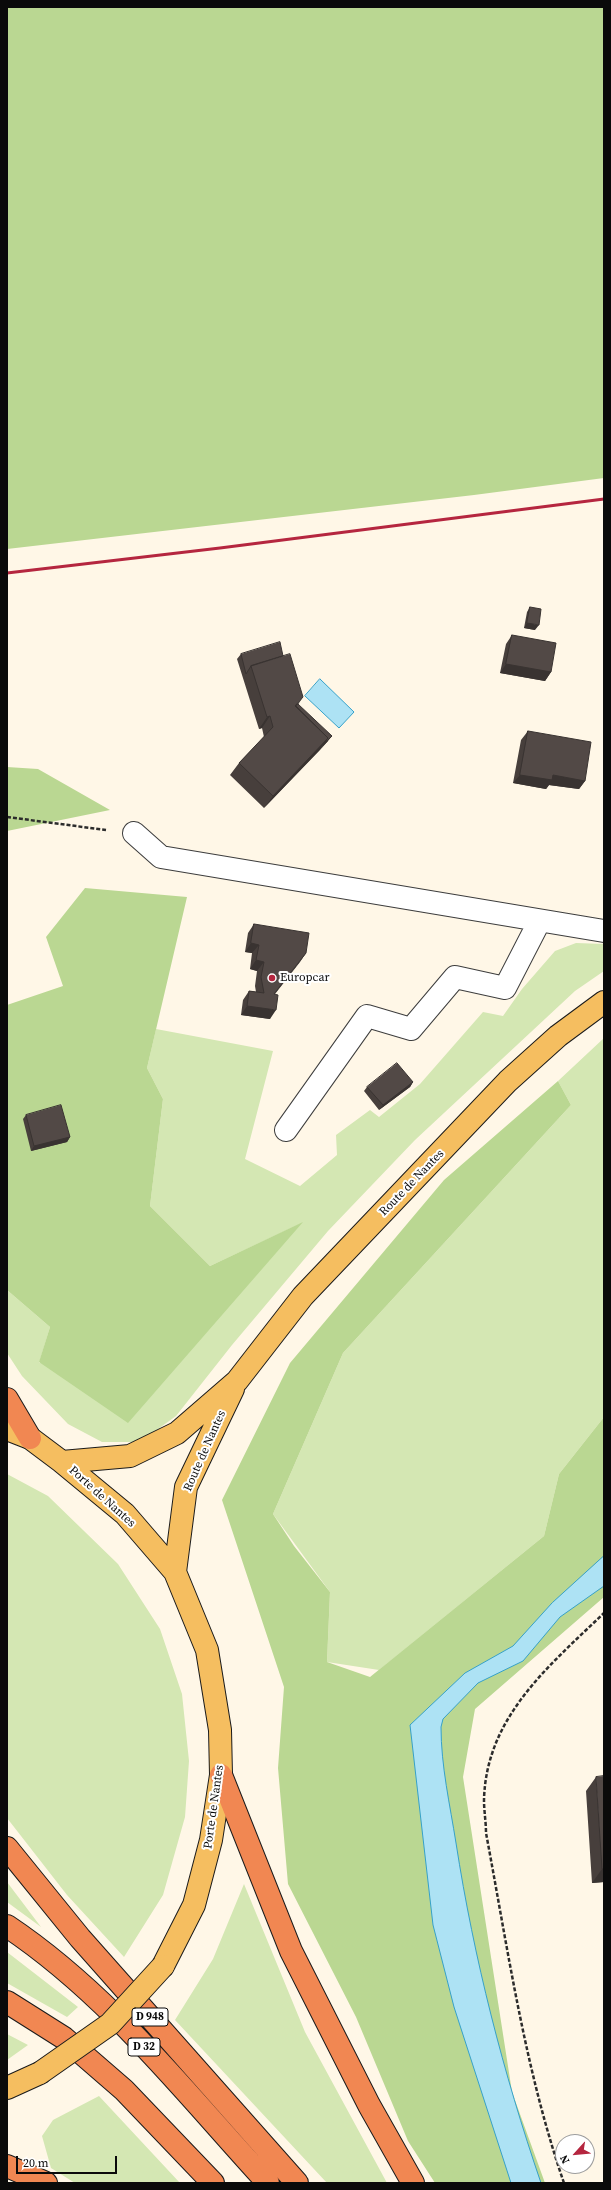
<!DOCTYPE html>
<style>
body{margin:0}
#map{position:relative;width:611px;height:2190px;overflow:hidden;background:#fff7e7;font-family:"Source Serif 4",serif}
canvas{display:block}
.frame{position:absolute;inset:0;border:8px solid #0a0a0a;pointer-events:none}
.north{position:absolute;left:555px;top:2134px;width:40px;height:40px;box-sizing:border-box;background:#fff;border:1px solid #9d9d9d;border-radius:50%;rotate:243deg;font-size:11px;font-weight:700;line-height:16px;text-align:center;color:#0a0a0a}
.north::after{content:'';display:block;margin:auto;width:14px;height:18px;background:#b5263f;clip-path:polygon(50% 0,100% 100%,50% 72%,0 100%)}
.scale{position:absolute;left:16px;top:2156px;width:101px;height:18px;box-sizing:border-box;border:2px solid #0a0a0a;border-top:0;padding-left:5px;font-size:12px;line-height:14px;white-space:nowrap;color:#0a0a0a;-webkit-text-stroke:3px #fff;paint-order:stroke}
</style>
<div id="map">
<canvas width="611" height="2190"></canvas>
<div class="frame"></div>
<div class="north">N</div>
<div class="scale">20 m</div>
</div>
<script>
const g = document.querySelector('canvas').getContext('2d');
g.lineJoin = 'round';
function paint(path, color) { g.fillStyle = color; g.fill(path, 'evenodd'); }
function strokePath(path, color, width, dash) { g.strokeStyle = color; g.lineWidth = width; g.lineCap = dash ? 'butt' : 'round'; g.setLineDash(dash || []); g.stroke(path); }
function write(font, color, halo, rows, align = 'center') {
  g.font = font + ' "Source Serif 4",serif'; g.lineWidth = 4; g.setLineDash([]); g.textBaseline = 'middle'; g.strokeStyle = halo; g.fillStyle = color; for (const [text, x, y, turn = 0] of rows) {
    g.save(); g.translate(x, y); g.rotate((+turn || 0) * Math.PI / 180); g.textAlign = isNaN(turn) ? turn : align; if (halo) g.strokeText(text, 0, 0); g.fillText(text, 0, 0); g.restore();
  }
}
const green = new Path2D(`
 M576,943L604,944V971L575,991L415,1140L328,1231L232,1345L176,1416L140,1442H102L68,1424L22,1376L7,1353V1290L50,1327L39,1363L302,1223L210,1266L150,1206L163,1099L147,1068L156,1029L273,1051L245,1159L300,1186L337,1155L336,1135L370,1110L379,1117L420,1084L483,1012L503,1016L522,989L555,951Z
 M604,1038V1417L559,1474L544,1536L379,1670L327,1662L330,1592L273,1514L343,1353L571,1105L558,1081Z
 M7,1474L48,1496L118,1564L160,1629L182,1694L189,1761L185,1817L163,1895L124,1957L67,1895L7,1818Z
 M7,1882L41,1927L7,1902Z
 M244,1884L305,2032L387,2183H327L175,2020L213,1959Z
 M7,1952L78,2007L67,2017L7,1983Z
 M7,2034L28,2045L7,2060Z
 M99,2096L180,2183H75L51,2168L42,2136L53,2120Z`);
const forest = new Path2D(`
 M7,7H604V478L474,495L7,549Z
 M7,767L38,769L110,810L7,831Z
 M85,888L187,897L147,1068L163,1099L150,1206L210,1266L303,1222L128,1423L39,1362L50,1327L7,1290V1005L63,986L46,937Z
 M558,1081L571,1105L343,1353L273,1514L294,1546L330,1592L327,1662L370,1677L544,1536L559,1474L604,1417V1597L475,1709L463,1777L512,2092L545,2183H435L408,2141L356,2017L288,1884L278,1768L284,1687L222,1500L290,1363L444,1180Z`);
const water = new Path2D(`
 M320,679L354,712L339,728L305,696Z
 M604,1556V1586L560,1617L523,1661L478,1683L443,1719L441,1727C441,1766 450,1805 456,1843C474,1959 503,2072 541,2183H511L454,2007L433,1925L410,1725L465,1673L513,1646L552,1603Z`);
const path = new Path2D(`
 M7,817L106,830
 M564,2183C525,2070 508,1950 486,1833C486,1822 484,1811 484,1800C486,1717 549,1666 604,1613`);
const minor = new Path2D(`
 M134,833L161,857L604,931
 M286,1130L367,1016L411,1029L455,977L505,988L539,922`);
const major = new Path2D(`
 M7,1429L30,1438L62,1462L125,1514L175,1572L207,1650L220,1730L221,1775L211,1840L194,1905L163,1966
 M62,1462L130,1456L177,1433L237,1381L303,1296L508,1081L558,1036L604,1002
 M175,1572L186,1487L233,1389
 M7,2088L40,2073`);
const highway = new Path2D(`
 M7,1399L30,1438
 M221,1775L291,1951L369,2105L413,2183
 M7,1848L80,1938L297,2183
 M7,1926C109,1994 186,2094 268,2183
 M7,2002L64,2038L124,2090L213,2183
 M7,2166L46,2183`);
const rail = new Path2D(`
 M7,573L220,548L604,499`);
const majorBridge = new Path2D(`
 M40,2073L110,2024L163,1966`);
const wall = new Path2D(`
 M530,607L535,630L524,628L527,612Z
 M512,635L551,672L545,681L500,673L506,644Z
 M241,654L298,704L328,741L264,808L230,775L239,763L264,737L262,728L259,729L237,659Z
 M528,731L585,781L579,789L549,785L546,789L513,783L521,740Z
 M254,924L306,953L274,994L270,1019L241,1015L243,1000L249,991L256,992L255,986L257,971L250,969L252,953L245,952L248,933Z
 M413,1082L410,1087L379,1110L364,1091L367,1087Z
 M26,1115L70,1137L67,1142L31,1151L23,1119Z
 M596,1777L604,1882L592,1883L586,1791Z`);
const shadedWall = new Path2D(`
 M527,623L539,625L535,630L524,628Z
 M506,664L551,672L545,681L500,673Z
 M303,697L295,709V706Z
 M270,716L262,728L259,729L267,717Z
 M332,736L328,741L320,750L323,745Z
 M328,738L320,750L264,808L273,796Z
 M520,775H553L585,781L579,789L549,785L546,789L513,783Z
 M251,943L259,945L252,953L245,952Z
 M306,953L300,962L268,1003L274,994Z
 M256,960L264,962L257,971L250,969Z
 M247,1006L276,1010L270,1019L241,1015Z
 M413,1082L410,1087L379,1110L383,1105Z
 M70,1137L67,1142L31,1151L34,1146Z
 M602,1869H604V1882L592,1883Z`);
const building = new Path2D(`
 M530,607L541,609L539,625L527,623Z
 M512,635L556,643L551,672L506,664Z
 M280,642L283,656L251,666L246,674L241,654Z
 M290,654L303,697L295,706L328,738L273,796L239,763L273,727L270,716L267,717L251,666Z
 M298,704L332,736L323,745L328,738L296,706Z
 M528,731L591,742L585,781L553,775L552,780L520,775Z
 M254,924L309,933L306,953L274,994L278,995L276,1010L247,1006L249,991L264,993L261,977L264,962L256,960L259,945L251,943Z
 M397,1063L413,1082L383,1105L367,1087Z
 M61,1105L70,1137L34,1146L26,1115Z
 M604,1776V1869H602L596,1777Z`);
const markers = [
 [272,978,4,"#b5263f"]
];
const shields = [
 [150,2017,36],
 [144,2047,32]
];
const shieldNames = [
 ["D 948",150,2017],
 ["D 32",144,2047]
];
const poiNames = [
 ["Europcar",280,978]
];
const streetNames = [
 ["Route de Nantes",412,1183,-46],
 ["Route de Nantes",205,1451,-66],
 ["Porte de Nantes",102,1497,42],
 ["Porte de Nantes",214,1807,-82]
];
paint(green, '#d4e7b3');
paint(forest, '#bad792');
paint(water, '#ade2f4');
strokePath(water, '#36a1c9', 1);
strokePath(minor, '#3d3d3d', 24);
strokePath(major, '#1b1b1b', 24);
strokePath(highway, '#1b1b1b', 24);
strokePath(path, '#2c2c2c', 2.5, [4, 2]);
strokePath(minor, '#fff', 22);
strokePath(major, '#f5be60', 22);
strokePath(highway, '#f18752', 22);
strokePath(rail, '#b5263f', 3);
strokePath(majorBridge, '#1b1b1b', 24, []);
strokePath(majorBridge, '#f5be60', 22);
paint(wall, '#473f3c');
paint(shadedWall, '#393331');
paint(building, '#524946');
strokePath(building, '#393331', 1);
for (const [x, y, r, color] of markers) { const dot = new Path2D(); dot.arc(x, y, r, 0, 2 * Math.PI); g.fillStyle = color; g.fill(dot); strokePath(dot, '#fff', 1.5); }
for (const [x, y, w] of shields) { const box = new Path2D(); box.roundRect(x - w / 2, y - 9, w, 18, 3); g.fillStyle = '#fff'; g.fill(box); strokePath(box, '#0a0a0a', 1); }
write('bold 11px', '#0a0a0a', null, shieldNames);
write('12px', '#0a0a0a', '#fff', poiNames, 'left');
write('12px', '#0a0a0a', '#fff', streetNames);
</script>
